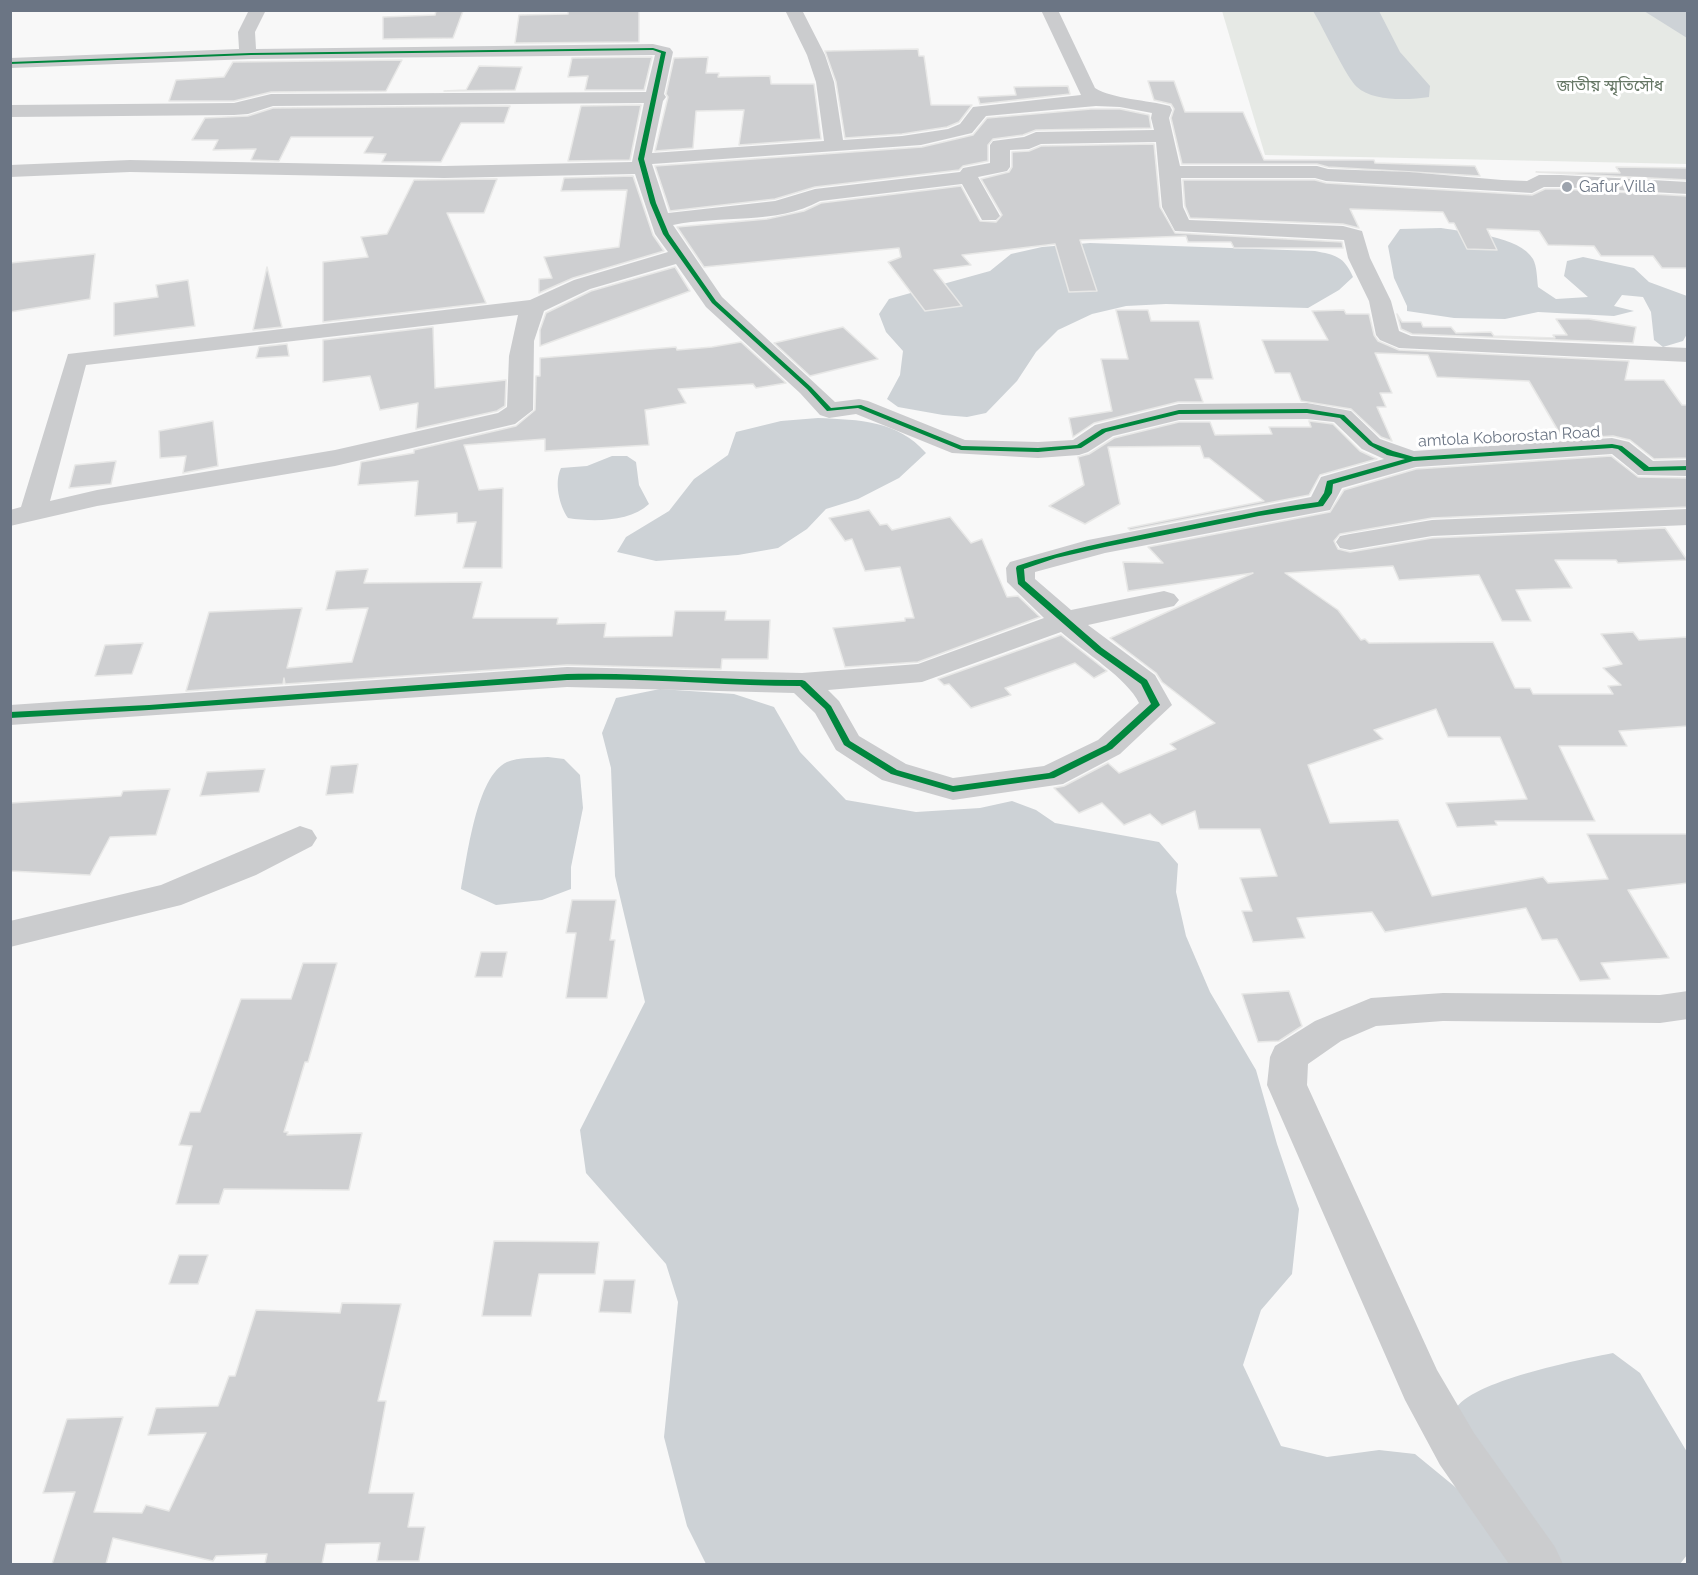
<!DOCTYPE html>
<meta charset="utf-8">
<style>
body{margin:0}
#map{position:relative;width:1698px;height:1575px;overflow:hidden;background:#f8f8f8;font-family:Raleway,sans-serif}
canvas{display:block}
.frame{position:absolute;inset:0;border:12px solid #6b7584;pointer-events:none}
</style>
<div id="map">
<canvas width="1698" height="1575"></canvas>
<div class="frame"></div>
</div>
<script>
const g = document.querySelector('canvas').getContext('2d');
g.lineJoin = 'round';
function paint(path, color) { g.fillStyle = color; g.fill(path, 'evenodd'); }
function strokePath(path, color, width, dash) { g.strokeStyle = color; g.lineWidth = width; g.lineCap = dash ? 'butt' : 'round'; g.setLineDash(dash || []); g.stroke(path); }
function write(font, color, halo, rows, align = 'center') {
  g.font = font + ' Raleway,"Noto Sans Bengali",sans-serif'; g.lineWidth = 6; g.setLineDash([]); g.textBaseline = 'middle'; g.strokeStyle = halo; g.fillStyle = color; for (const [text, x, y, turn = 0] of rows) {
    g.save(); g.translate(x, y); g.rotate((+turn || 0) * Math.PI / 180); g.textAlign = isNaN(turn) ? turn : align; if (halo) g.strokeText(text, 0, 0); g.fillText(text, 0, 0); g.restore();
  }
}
const green = new Path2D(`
 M1222,11H1687V164L1265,155Z`);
const water = new Path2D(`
 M1313,11H1379L1400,52L1430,86L1429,97C1410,100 1373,102 1357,87C1346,77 1323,27 1313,11Z
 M1644,11H1687V38Z
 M1441,228C1465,232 1520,236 1533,259C1537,266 1537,279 1538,287L1556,299L1588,297L1564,276L1567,261L1583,257L1634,268L1649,282L1687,296V334L1683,341L1663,347L1654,340L1651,312L1643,297L1622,295L1614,306L1634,311L1614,316L1538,312L1505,319L1454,318L1407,311V306L1394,278L1388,246L1400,229Z
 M1090,243L1315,251C1335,255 1344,256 1353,277L1339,290L1308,308L1166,304L1126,306L1092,314L1058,330L1036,352L1017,381L986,413L967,417L943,415L898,407L887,399L900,375L903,351L886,332L879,314L889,299L990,271L1011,254L1042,247Z
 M818,418C860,420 897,420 926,453L899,478L858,499L826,509L807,529L778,548L738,555L656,561L617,552L626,537L669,511L694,479L728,455L736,432L781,421Z
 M612,456H627L636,462L639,485L649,504C630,522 593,522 568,518C559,505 554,482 561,468L587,466Z
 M660,689L734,694L774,707L800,752L846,800L916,812L980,808L1012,801L1036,810L1055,823L1159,842L1178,864L1176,892L1186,936L1210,992L1256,1070L1277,1144L1299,1209L1292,1274L1261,1310L1243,1365L1281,1446L1327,1457L1379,1450L1415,1454L1465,1495L1519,1564H706L687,1526L664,1437L678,1302L666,1264L586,1173L580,1130L645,1002L615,876L611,768L602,733L616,698Z
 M548,757L564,759L580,775L583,808L571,867V889L542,900L496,905L461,889C467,859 476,776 507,762C518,757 537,758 548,757Z
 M1613,1353L1640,1373L1687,1452V1555L1680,1564H1562L1455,1410C1470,1381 1579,1360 1613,1353Z`);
const building = new Path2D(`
 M568,10H639V42L515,43L519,15L568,14Z
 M436,11H463L453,38L383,39V17L435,15Z
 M918,49L919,56H924L931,105H972L959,122L947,127L902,134L845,138L836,82L825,51Z
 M652,57L644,90H585L588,76L568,77L572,58Z
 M708,57L706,73H719L718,77L770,76L771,84H814L821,139L739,145L744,110L696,111L693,148L655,151L668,97L666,94L674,58Z
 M402,60L386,91L271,92L234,101H169L176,80L224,77L233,62Z
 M479,66L522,67L515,90L444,91L466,90Z
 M1148,81H1174L1185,112H1243L1264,160H1374L1375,163L1475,166L1480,176L1328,167L1317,164H1182L1171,118L1174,109L1171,104L1154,100Z
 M1068,86L1070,94L980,104L978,97L1016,95L1014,87Z
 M641,105L630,160L568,161L581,106Z
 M510,106L504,123H461L441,162H382L386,154L364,153L373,137H291L279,161L251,160L256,149L213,150L218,140H192L205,118L248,116L273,108Z
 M1091,109H1120L1149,115L1151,128L1036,130L1023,135L993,139L988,145V161L963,166L959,170L815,187L775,199L670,211L655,166L922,147L973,135L987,118Z
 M1154,144L1160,207L1175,233L1342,242L1343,248H1234L1231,242H1188L1186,236L1080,240L1097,291L1069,292L1055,244L962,255L971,265L934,270L962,306L925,311L888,262L901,257L899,248L704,267L677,227L767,219L804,211L821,203L961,186L980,221L996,222L1002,215L981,179L1009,172L1012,167V152L1029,151L1041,146Z
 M1616,167L1688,168V180L1536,172L1620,173Z
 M633,176L653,235L664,251L573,278L539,293V279L552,278L544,257L619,247L627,190L561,191L564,178Z
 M497,179L484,213H447L486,303L323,322V262L368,257L361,237L387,234L414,180Z
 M1183,180H1315L1326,183L1532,195L1545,189H1561L1688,196V268H1662L1653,256H1601L1594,246L1548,245L1539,231L1487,229L1497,250L1467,249L1454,223H1449L1443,212L1350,209L1359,228L1343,224L1190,218L1185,206Z
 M95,254L90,299L10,312V263Z
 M267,267L282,327L253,330Z
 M675,267L690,291L540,346V330L546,313L591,291Z
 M188,280L195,326L114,336V303L158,297L156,285Z
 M1116,310H1148L1151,321H1199L1213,379H1195L1203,402H1178L1094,423L1073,437L1069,418L1112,411L1101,359H1128Z
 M1344,310L1346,314H1369L1374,335L1378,341L1399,350L1629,361L1625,380H1664L1682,405H1688V458L1654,459L1630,440L1613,436L1563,439L1529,381L1437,377L1428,355L1375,353L1392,393H1380L1386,407H1377L1392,441L1381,437L1351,409L1301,401L1290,373H1275L1262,340H1328L1312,311Z
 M1397,314L1402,322H1421L1423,327H1451L1456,333L1491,332L1494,336L1555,338L1553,335H1567L1556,319H1589L1636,327L1633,343L1412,334L1401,329Z
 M433,327L435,388L506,380L505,406L497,411L416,429L418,403L380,410L370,376L323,382V340Z
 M843,327L878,359L810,376L774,343Z
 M741,342L786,383L756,388L753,384L678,389L686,403L645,410L649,445L545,451V439L464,445L479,490L503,488L502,568H463L476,522L457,523V513L415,516L418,481L358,485L361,462L414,453V450L516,426L535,410L536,376H540V358L676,347L677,350L712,347Z
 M287,344L289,356L256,358L259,347Z
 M213,421L218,466L183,473L186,456L160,458L159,431Z
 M1309,421L1333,424L1360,451L1377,459L1320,475L1309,495L1130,530L1128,528L1264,501L1209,458H1204L1200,446L1108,447L1120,504L1085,524L1049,506L1084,485L1078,457L1089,454L1114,438L1179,422H1210L1215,435L1272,434L1269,427H1311Z
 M1611,456L1638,477L1688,478V507L1432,518L1340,534L1334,541L1338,549L1350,552L1432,538L1665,528L1687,560L1618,563L1616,560H1555L1572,588L1516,590L1531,621H1502L1479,575L1399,580L1393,566L1285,573L1338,610L1361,640L1365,639L1369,643L1493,642L1515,688H1530L1533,694H1613L1608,686L1621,685L1603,668L1622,664L1601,634L1633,632L1639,640L1688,637V726L1619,731L1627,746H1559L1595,821H1495L1497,825L1457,827L1446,803L1527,799L1500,737H1448L1436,709L1374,730L1383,739L1308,765L1330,823L1398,820L1432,896L1543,877L1548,883L1608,879L1587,834H1688V883L1628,890L1669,958L1601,963L1610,979L1580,981L1557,939L1542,940L1526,908L1385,932L1372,912L1297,918L1305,938L1253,942L1242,911H1252L1240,878L1277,876L1260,829H1199L1195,811L1162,825L1150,814L1124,825L1102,803L1079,813L1054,788L1064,786L1108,763L1119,773L1176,749L1170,744L1215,723L1162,682L1156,673L1110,638L1253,573L1128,591L1123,562L1163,563L1148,547L1330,512L1344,490L1416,469Z
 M116,461L111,484L69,488L75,465Z
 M869,510L880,525L887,524L892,530L950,517L971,543L982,539L1007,597L1018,596L1040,617L918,662L845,667L833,628L905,621V618H914L900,567L865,571L852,539L845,541L829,518Z
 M368,569L364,583L482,582L473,618H558L557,624L606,623L604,637L672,636L675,611H726L725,620H770L768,659H722L721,669L567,665L285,684L284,678L283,684L186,691L209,612L302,608L287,668L352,662L368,608L326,610L336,571Z
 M1061,635L1107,671L1094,678L1075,663L1005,688L1011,695L971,708L949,684L944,685L938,679Z
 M143,643L132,674L95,676L105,645Z
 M358,764L353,793L326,795L331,766Z
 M265,769L259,792L200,796L207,772Z
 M170,789L156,835L110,837L90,875L10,871V803L121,796L123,791Z
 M572,900H616L610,940H615L607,998H566L576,933H566Z
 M481,952H507L502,977H475Z
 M303,963H337L308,1062H305L284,1132H288L287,1135L362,1133L349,1190L224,1189L219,1204H176L192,1146L179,1145L190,1112H200L241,999H291Z
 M1289,991L1302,1026L1279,1041L1258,1042L1242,994Z
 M494,1241L599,1242L595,1274H539L531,1316H482Z
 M179,1255H208L198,1284H169Z
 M604,1280H635L631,1313L599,1312Z
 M342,1303L401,1304L378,1401H386L369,1493H414L408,1527H425L419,1561H377L380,1543L326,1544L322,1564H265L267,1554L216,1556L213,1561L113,1538L106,1564H52L75,1492L43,1493L67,1419L123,1417L94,1512L142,1513L146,1505L169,1511L206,1433L148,1435L156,1408L218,1406L229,1376H235L256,1310L340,1313Z`);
const minor = new Path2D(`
 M249,10H266L255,32L256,49L653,44L670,48L673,52L664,94L666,97L663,101L652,153L824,141L816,82L807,55L785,10H802L825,55L834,82L843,140L902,136L948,129L960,124L973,107L1081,95L1041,10H1058L1095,88C1112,99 1148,100 1170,106L1172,110L1169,118L1180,166H1317L1328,169L1409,172L1502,180L1527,181L1539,175H1561L1688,182V194L1561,187H1544L1532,193L1326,181L1315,178H1181L1183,207L1189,220L1343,226L1362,231L1370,258L1391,301L1399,331L1411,336L1688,348V362L1399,348L1380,340L1376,335L1369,301L1348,258L1344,240L1175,231L1162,207L1156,142L1041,144L1029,149L1010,150V167L1007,171L978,177L1000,216L996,220H982L962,184L820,201C777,225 720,215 673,225L722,297L835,402L859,399L868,401L965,440L1038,442L1073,440L1095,425L1179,404L1307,403L1351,411L1380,439L1414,451L1612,438L1629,442L1653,461L1688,460V476L1638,475L1612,454L1416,467L1342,488L1330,510L1105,553L1035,572V579L1071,610L1164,591L1174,594L1179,600L1174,606L1088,625L1155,675L1172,705L1120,754L1063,784L953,800L882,780L836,750L815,713L794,693L567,687L10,725V705L567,667L802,673L918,664L1044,618L1007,582L1006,568L1010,562L1088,540L1311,497L1321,477L1384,459L1362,449L1334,422L1307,419L1179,420L1113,436L1088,452L1079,455L1038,458L952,453L856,414L829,418L820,415L800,393L706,307L676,264L590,289L544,311L534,341L533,410L515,424L335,466L97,506L10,526V510L21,507L68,354L530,300L574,280L668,252L655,234L635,174L444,178L130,172L10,177V165L130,160L444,166L632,162L644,103L273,106L248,114L234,115L10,117V105L234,103L271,94L646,92L655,55L251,59L10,68V58L239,49L238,32ZM1096,106L1120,107L1152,113L1151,118L1154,130L1036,132L1024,137L993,141L990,145V163L963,168L960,172L815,189L775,201L668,213L652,164L921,145L972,133L986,116ZM518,315L509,356L507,407L498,413L335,450L97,490L50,501L86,365ZM1061,632C1084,652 1127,678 1139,703L1098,740L1044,766L953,778L906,764L859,736L839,701L828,690L922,682Z
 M1688,509V525L1432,536L1350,550L1340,548L1336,542L1340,536L1350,534L1432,520Z
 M300,826L312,830L317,838L312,846L256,875L181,905L10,947V921L161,885Z
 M1688,991V1019L1660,1023L1443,1021L1376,1026L1341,1041L1308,1064L1307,1085L1437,1370L1474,1433L1555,1547L1563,1564H1509L1440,1465L1405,1400L1267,1085L1270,1057L1275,1046L1315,1021L1371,998L1443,993L1660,995Z`);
const cycleway = new Path2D(`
 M653,48L666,52L644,159L656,203L669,234L716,301L811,387L831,408L861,405L962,446L1038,448L1077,445L1102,429L1179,410L1307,409L1344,415L1373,443L1393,451L1414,457L1612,444L1622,446L1649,467L1688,466V470L1644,471L1618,449L1612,448L1413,461L1333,484L1332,493L1323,506L1259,516L1105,547L1056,558L1024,569L1025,581L1102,648L1147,680L1160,705L1112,749L1054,778L953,792L891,774L844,745L825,709L800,686C722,686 645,677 567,680L149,710L10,718V712L149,705L567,674C645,672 724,681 802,680L805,681L831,706L850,741L897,770L953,786L1049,773L1106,745L1151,704L1141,684L1096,652L1018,584L1016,568L1017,566C1064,550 1111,541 1160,531C1212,521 1265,509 1318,502L1324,493L1327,481L1405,459L1387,455L1369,445L1340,418L1307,413L1179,414L1106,432L1081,448L1038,452L961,450L858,408L827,411L807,389L712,303L663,234L650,203L638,159L661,53L653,50L251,55L10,64V62L251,53Z`);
const markers = [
 [1567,187,6,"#9ca3ad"]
];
const farParknames = [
 ["জাতীয় স্মৃতিসৌধ",1610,86]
];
const farPoinames = [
 ["Gafur Villa",1579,187]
];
const farStreetnames = [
 ["amtola Koborostan Road",1509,437,-3]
];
paint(green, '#e6e9e5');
paint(water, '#cdd2d6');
paint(building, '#cecfd1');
strokePath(building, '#e8e8e7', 1.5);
paint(minor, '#cbccce');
paint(cycleway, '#00873e');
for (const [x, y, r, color] of markers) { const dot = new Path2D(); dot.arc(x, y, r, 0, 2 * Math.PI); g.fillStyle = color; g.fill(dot); strokePath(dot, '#fff', 2); }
write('16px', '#667765', '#fff', farParknames);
write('16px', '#6b7584', '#fff', farPoinames, 'left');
write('16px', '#6b7584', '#fff', farStreetnames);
</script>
